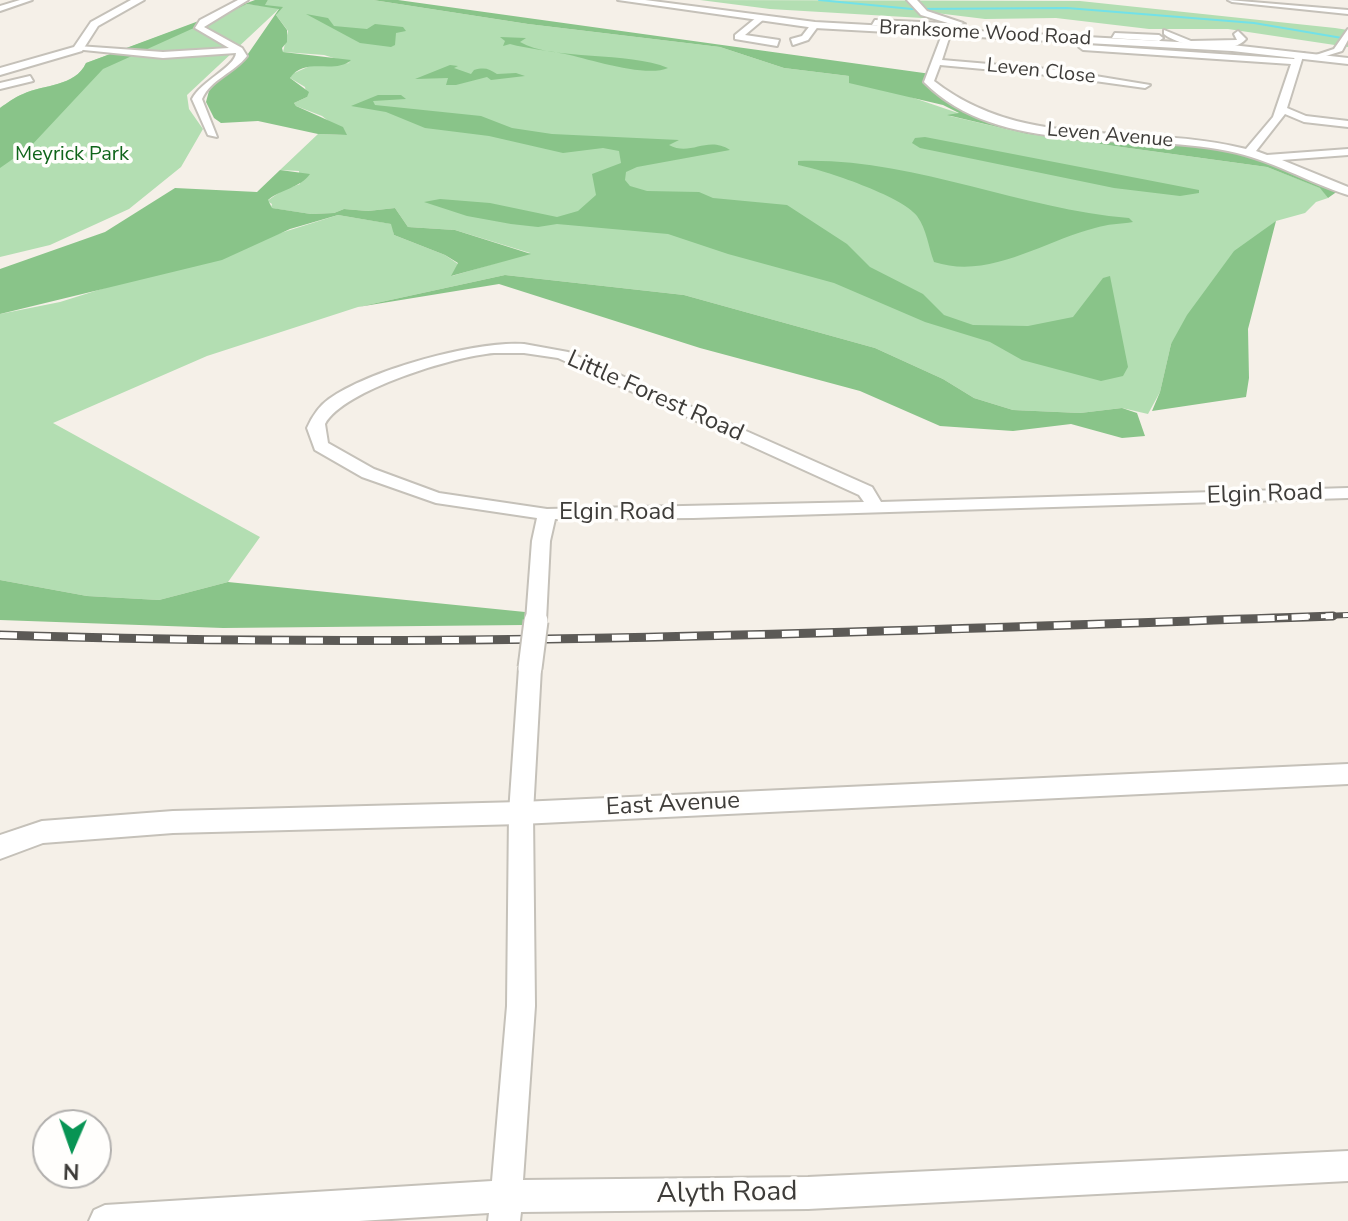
<!DOCTYPE html>
<style>
body{margin:0}
#map{position:relative;width:1348px;height:1221px;overflow:hidden;background:#f5f0e8;font-family:"Nunito Sans",sans-serif}
canvas{display:block}
.north{position:absolute;left:32px;top:1109px;width:80px;height:80px;box-sizing:border-box;background:#fffefc;border:2px solid #b2b0ae;border-radius:50%;rotate:182deg;font-size:22px;font-weight:700;line-height:32px;text-align:center;color:#3e3c39}
.north::after{content:'';display:block;margin:auto;width:28px;height:36px;background:#089454;clip-path:polygon(50% 0,100% 100%,50% 72%,0 100%)}
</style>
<div id="map">
<canvas width="1348" height="1221"></canvas>
<div class="north">N</div>
</div>
<script>
const g = document.querySelector('canvas').getContext('2d');
g.lineJoin = 'round';
function paint(path, color) { g.fillStyle = color; g.fill(path, 'evenodd'); }
function strokePath(path, color, width, dash) { g.strokeStyle = color; g.lineWidth = width; g.lineCap = dash ? 'butt' : 'round'; g.setLineDash(dash || []); g.stroke(path); }
function write(font, color, halo, rows, align = 'center') {
  g.font = font + ' "Nunito Sans",sans-serif'; g.lineWidth = 7; g.setLineDash([]); g.textBaseline = 'middle'; g.strokeStyle = halo; g.fillStyle = color; for (const [text, x, y, turn = 0] of rows) {
    g.save(); g.translate(x, y); g.rotate((+turn || 0) * Math.PI / 180); g.textAlign = isNaN(turn) ? turn : align; if (halo) g.strokeText(text, 0, 0); g.fillText(text, 0, 0); g.restore();
  }
}
const green = new Path2D(`
 M268,0H373L528,24L720,47L784,68L849,76L961,114L950,116L1027,134L1267,167L1321,188L1328,198L1316,202L1305,213L1276,221L1171,344L1160,392L1148,414L1122,408L1080,413L1013,410L974,398L943,379L875,348L684,295L505,275L358,307L207,356L53,423L260,537L228,582L159,600L87,596L0,580V314L60,302L338,215L392,224L394,235L445,255L458,264L452,276L530,253L455,230L408,227L395,208L368,211L344,209L334,213L311,214L271,208L272,204L267,201L283,190L300,184L299,171L280,170L318,134L346,135L322,116L296,106L294,103L307,97L305,87L290,78L292,74L310,66L350,63L324,55L283,52L288,31L276,15L280,8L187,95L189,109L203,129L181,167L129,209L50,245L0,257V108C7,103 15,97 23,94C44,84 75,87 86,63L247,4L264,6Z
 M700,0L1080,1L1335,28L1348,30V47L1228,29H1149L1056,18L985,19L928,12L939,19L770,9Z`);
const forest = new Path2D(`
 M255,0H268L265,5L283,7L276,15L287,30V42L282,48L283,52L351,60C335,75 305,56 290,78L309,92L307,97L294,103L296,106L343,127L347,135L318,134L258,121L221,123L214,118L206,102L210,87L241,64L279,9L247,4L103,69L30,147L0,168V108C7,103 15,97 23,94C44,84 75,87 86,63Z
 M373,0H398L931,74L937,91L1017,125L1229,148L1342,188L1328,198L1320,188L1267,167L1027,134L947,115L959,113L943,105L849,83V76L784,68L720,47L528,24Z
 M306,14L328,18L334,26L367,29L375,24L403,27L406,31L396,33L395,45L391,47L360,43Z
 M500,37L526,38L520,42C553,61 628,51 668,68C646,78 589,59 565,54C547,50 528,49 510,44L503,46L505,41Z
 M450,65L458,66L454,68L471,74L474,70C485,67 489,69 497,74L516,73L525,76L491,80L487,77L456,85H446L448,78L415,79Z
 M378,95H401L406,99L373,101L375,105L481,116L512,128L552,134L679,140L669,145C691,157 707,135 730,150L637,167L626,172L625,180L630,186L647,191L699,192L713,198L787,205L847,244L870,267L923,294L944,315L973,325L1028,326L1073,317L1103,278L1110,276L1128,367L1123,376L1101,381L1022,360L990,342L925,322L834,283L728,254L668,234L557,224L538,227L511,224L467,216L424,202L440,199L490,203L557,217L578,211L596,195L592,174L621,163L619,151L603,148L563,153L489,136L425,128L386,112L351,106Z
 M925,137L1199,190V193L1180,196L1114,188L920,148L912,143L915,138Z
 M798,161C912,157 1017,209 1129,218L1133,222C1121,224 1107,224 1095,228C1043,241 990,280 934,262C928,246 927,230 917,216C902,196 824,170 798,165Z
 M280,170L310,174C300,188 281,189 268,200L272,208L311,214L334,213L344,209L368,211L395,208L408,227L455,230L531,254L451,276L458,263L445,255L394,235L391,224L338,215L290,229L222,260L0,314V269L105,232L175,188L257,192Z
 M1276,221L1248,329L1249,378L1246,397L1152,411L1160,392L1171,344L1187,315L1234,251Z
 M505,275L684,295L875,348L943,379L974,398L1013,410L1080,413L1122,408L1137,413L1145,436L1122,438L1071,424L1013,431L940,426L860,391L700,348L499,284L358,307Z
 M0,580L87,596L159,600L228,582L525,612L524,625L223,628L0,620Z`);
const stream = new Path2D(`
 M819,0L912,9L1067,8L1254,23L1348,39`);
const minor = new Path2D(`
 M20,0H32L0,11V6Z
 M238,0H248L204,27L242,48L247,56C234,73 211,79 202,99L217,137L208,135L192,99C201,81 235,67 236,53L163,58L74,49L78,46L163,52L229,48L195,28L200,20Z
 M1228,0L1348,10V14L1232,2Z
 M757,17L764,19L745,35L779,40L777,46L735,39V35Z
 M875,20L965,24L935,30L872,25Z
 M812,23L819,25L808,40L793,45L791,39L802,36Z
 M947,29L951,32L942,60L1059,70L1150,85L1145,88L1059,76L940,65L934,81C1026,153 1141,122 1246,149L1273,117L1291,64L1083,50L1079,47V39L1086,37L1087,45L1294,59L1298,53H1304L1287,108L1306,116L1348,121V127L1304,122L1285,114L1256,151L1267,155L1348,149V155L1282,160L1348,187V195C1307,182 1270,159 1228,151C1132,131 999,158 924,82L943,32Z
 M1348,29V40L1342,51L1316,59V55L1334,49Z
 M1164,30L1191,41L1237,40L1234,34L1238,31L1246,39C1232,56 1180,47 1164,34Z
 M1115,33L1159,35L1163,38L1159,41L1112,38Z
 M30,76L33,81L0,89V83Z
 M524,344L568,352L872,487L881,502L1348,488V498L693,518L555,519L550,541L546,621L536,628L526,621L532,541L537,518L436,503L362,477L315,450L307,428C312,417 319,406 329,399C370,370 474,341 524,344ZM494,353H524L558,358L859,495L864,502L547,509L439,493L374,469L328,443L325,424C343,390 455,356 494,353Z
 M530,661L537,663L541,668L533,813L535,1006L523,1180L808,1177L1348,1151V1181L808,1209L521,1212L520,1221H488L489,1213L359,1221H89L94,1210L105,1205L492,1181L507,1006L509,813L519,668L523,663Z`);
const tertiary = new Path2D(`
 M131,0H144L98,26L82,51L0,75V68L74,47L91,22Z
 M618,0H645L815,22L1232,45L1348,58V64L1232,51L815,28Z
 M907,0H917L927,11L963,23L958,26L921,15Z
 M1348,764V784L521,824L173,833L43,843L0,859V835L42,821L173,811L521,802Z`);
const railFar1 = new Path2D(`
 M1277,618L1348,615`);
const rail = new Path2D(`
 M0,635C445,650 888,631 1333,616`);
const minorBridge = new Path2D(`
 M530,668L536,621`);
const farStreetnames = [
 ["Branksome Wood Road",985,34,3],
 ["Leven Close",1041,72,6],
 ["Leven Avenue",1110,136,5]
];
const farParknames = [
 ["Meyrick Park",72,155]
];
const streetNames = [
 ["Little Forest Road",655,397,24],
 ["Elgin Road",1265,495,-2],
 ["Elgin Road",617,513],
 ["East Avenue",673,805,-3]
];
const nearStreetnames = [
 ["Alyth Road",727,1194,-1]
];
paint(green, '#b3deb2');
paint(forest, '#89c489');
strokePath(stream, '#72e1e8', 2);
strokePath(minor, '#c5c1b9', 4);
strokePath(tertiary, '#c5c1b9', 4);
paint(minor, '#fff');
paint(tertiary, '#fff');
strokePath(railFar1, '#5c5a56', 6);
strokePath(rail, '#5c5a56', 9);
strokePath(railFar1, '#fffefc', 4, [11]);
strokePath(rail, '#fffefc', 6, [17]);
strokePath(minorBridge, '#c5c1b9', 27, []);
strokePath(minorBridge, '#fff', 23);
write('20px', '#3e3c39', '#fffefc', farStreetnames);
write('20px', '#0f641a', '#fffefc', farParknames);
write('24px', '#3e3c39', '#fffefc', streetNames);
write('28px', '#3e3c39', '#fffefc', nearStreetnames);
</script>
